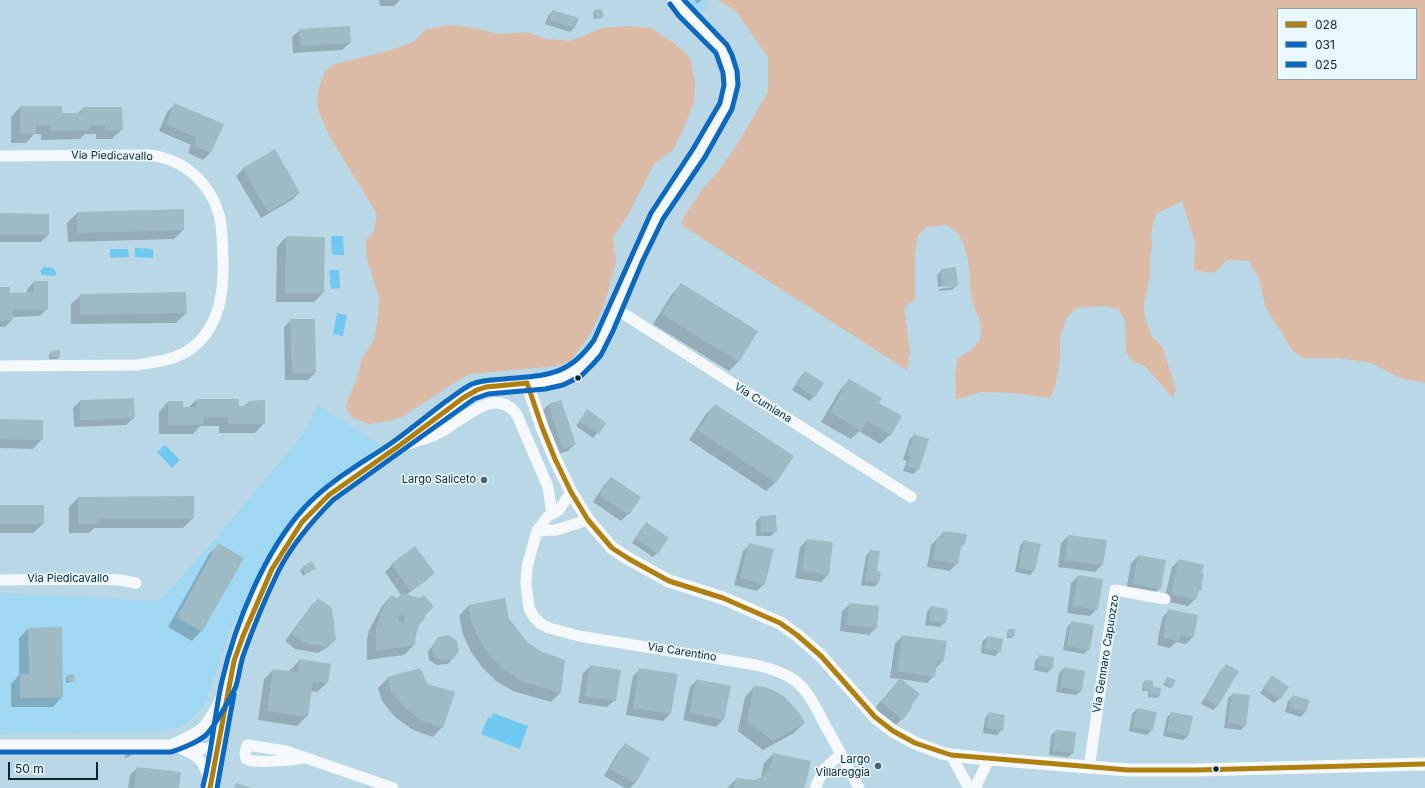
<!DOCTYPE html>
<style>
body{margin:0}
#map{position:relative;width:1425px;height:788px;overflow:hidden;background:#bad7e6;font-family:Inter,sans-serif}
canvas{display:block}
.legend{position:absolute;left:1277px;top:8px;width:140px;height:72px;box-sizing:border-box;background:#eaf8ff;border:1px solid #90a4ad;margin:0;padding:5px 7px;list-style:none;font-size:12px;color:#082532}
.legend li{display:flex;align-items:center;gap:8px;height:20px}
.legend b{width:20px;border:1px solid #90a4ad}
.scale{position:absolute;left:8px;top:762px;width:90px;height:18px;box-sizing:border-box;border:2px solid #082532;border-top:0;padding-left:5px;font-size:12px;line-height:14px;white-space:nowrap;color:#082532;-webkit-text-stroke:3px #eaf8ff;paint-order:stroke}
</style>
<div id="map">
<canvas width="1425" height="788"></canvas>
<ul class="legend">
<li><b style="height:5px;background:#af7f0f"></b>028</li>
<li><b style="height:5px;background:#0c69bf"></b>031</li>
<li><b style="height:5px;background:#0c69bf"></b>025</li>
</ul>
<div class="scale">50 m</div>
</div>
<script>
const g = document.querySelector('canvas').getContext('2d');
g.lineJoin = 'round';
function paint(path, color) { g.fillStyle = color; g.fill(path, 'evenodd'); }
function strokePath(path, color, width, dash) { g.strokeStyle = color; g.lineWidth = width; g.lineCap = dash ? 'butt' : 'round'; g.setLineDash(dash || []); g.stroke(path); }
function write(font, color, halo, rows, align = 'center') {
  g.font = font + ' Inter,sans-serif'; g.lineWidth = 3; g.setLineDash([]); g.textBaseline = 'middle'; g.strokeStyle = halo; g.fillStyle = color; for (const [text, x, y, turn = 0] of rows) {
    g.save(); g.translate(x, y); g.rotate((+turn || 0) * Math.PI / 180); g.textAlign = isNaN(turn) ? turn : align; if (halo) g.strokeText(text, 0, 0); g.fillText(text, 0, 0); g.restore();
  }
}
const built = new Path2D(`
 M681,0H706L708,9L690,10Z
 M317,405L380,444L285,532L231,628L204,706L185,725L160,731L0,734V593L160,601L216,538L304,433Z`);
const green = new Path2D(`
 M718,0H1425V383L1400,378L1371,363L1339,358H1303L1293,351L1266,308L1259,279L1249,261L1227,260L1214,273L1194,270L1195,243L1182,201L1156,214L1151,233L1152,248L1150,257V276L1144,304L1145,318L1152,337L1162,346L1176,389L1173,398L1145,366L1134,362L1126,353L1125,321L1119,309L1105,306L1076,308L1066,319L1060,338V359L1055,388L1050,398L1011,393L981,392L956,400L955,373L958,358C965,354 975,349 979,341C986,326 975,312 972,299C968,276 972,257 959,235C957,231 951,228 947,225L927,227L918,235L915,253V300L904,307L910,352L907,370L683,226L682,220L703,188L718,172L735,148L768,92V57L736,11ZM1278,9H1416V79H1278Z
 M451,25L474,28L498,34L526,32L547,39L568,41L584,36L602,28L627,26L651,28L671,41L690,57L695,83L694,102L683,130L673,150L654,164L628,215L613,237L616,262L604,305L591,333L571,360L557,366L470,374L454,383L402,417L388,421L369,424L353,418L346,409L348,398L356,382L362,358L374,340L378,315L379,298L367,259L366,240L374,231L377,214L330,137L318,110L317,98L320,85L325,71L335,64L395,49L413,42L426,29Z`);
const water = new Path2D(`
 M331,236H343L344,255H332Z
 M135,248L153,249V258L135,257Z
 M110,249H128L129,257L110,258Z
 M43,267L53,268L56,272V275L53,276L42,275L40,271Z
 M329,270H339L340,288L331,289Z
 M337,313L347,315L343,336L333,334Z
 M165,445L180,460L172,468L157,452Z
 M493,713L528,726L520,749L481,734L488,717L491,718Z`);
const shadow = new Path2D(`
 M379,0H400L394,6H380Z
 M695,0H701V1L696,4Z
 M553,11L575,27L570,32L545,24L548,16Z
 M595,11L603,16L601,18L594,19L593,13Z
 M300,30L350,43L342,50L293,53L292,37Z
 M174,105L222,125L210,153L203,160L188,153L191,145L159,131L167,112Z
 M20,107L61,114H77L83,108L122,129L112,139H96V134H85L80,139L41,140V134H34L26,143H11V117Z
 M274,151L299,193L292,200L261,218L236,176L243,169Z
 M77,213L183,230L174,239L68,242L67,223Z
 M0,214L48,235L41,242H0Z
 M286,237L323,293L314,302H276L277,247Z
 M942,270L957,285L952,290L939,291V289L953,287V285L938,287L937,275Z
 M34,282L47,309L40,316L12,317V320L5,327H0V288L9,294L27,293V289Z
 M681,284L757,332L738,362L729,371L653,324L672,294Z
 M185,293L186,313L176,323L71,324V304L81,295Z
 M291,320L315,373L308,380H285L284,327Z
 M51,352L59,357L57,359H49V354Z
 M805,372L814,396L810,401L792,390L801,376Z
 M849,380L878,403L900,417L890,435L880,444L859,431L851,439L821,422L840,390Z
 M196,400L243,407L249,402L264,423L255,433H219V426H200L193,434H159V412L168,402L182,408H188Z
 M80,401L134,418L126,425L74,427L73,408Z
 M548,405L575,444L568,451L556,455L541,412Z
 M715,405L776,482L766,491L689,440L706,414Z
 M587,411L605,423L593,438L576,426Z
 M0,420L42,439L33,449L0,448Z
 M914,435L918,469L914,474L903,471L907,461L903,460L910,439Z
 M611,478L628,514L621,521L593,502L604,485Z
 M78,498L193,518L183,528H94L89,533H69V507Z
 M0,506L43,524L33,533H0Z
 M761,517L776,531L771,536H756V521Z
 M642,528L657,553L653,557L632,543Z
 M944,532L964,544L960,548L957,563L950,571L927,567L931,545Z
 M1068,536L1105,541L1102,565L1095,572L1058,567L1061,543Z
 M807,540L828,575L821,582L795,578L800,547Z
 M1024,541L1034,571L1030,575L1015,572L1020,546Z
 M750,544L764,584L757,591L734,585L743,551Z
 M218,545L201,631L192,641L168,627L209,554Z
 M415,548L434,573L427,580L406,595L433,607L424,616L419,625L415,635L414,645L404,655L367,660V639L369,630L382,606L391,596L397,599L401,595L385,572L392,565Z
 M870,551L878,583L874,587L861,585L866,556Z
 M1138,556L1160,588L1152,595L1126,591L1131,563Z
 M1179,560L1200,590L1197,593L1195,599L1188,606L1164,601L1172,567Z
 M312,563V570L303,576L300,570Z
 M1078,576L1097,609L1090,616L1067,613L1071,583Z
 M318,599L335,640L328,647L318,653L295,649L285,641L311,606Z
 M850,604L876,628L869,635L840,631L842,611Z
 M468,606L509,619L527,642L540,652L564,661L560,693L551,702L513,691L496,681L482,667L471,652L463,634L459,616Z
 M931,607L945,622L940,627L925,625L927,612Z
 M1169,610L1193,637L1186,644L1176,642L1170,648L1157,645L1162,618Z
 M1072,622L1089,649L1084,654L1063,650L1067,627Z
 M61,628L62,697L53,707H11V684L19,675V638L28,629Z
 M1009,630H1014V636L1012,638H1007V632Z
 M903,636L943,661L936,668L934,676L927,683L900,679L902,719L895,726L874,709L900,679L890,678L895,643Z
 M987,637L1000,651L995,656L981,653L982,642Z
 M439,638L452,659L448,664L437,665L429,660L428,651Z
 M1040,656L1053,658L1052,668L1047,673L1034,670L1035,661Z
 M300,660L327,683L317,692L310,691L307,716L297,726L258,720L264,679L273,670L290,672V670Z
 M1226,665L1237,672L1217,706L1213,710L1201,704L1221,670Z
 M591,666L615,700L607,707L578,703L583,673Z
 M1064,668L1081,691L1076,695L1056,692L1059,673Z
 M640,669L670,714L663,721L626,715L633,676Z
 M68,675L74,680L72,682L66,683V678Z
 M388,678L442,727L433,737L413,730L395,717L382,701L378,688Z
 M1167,678L1172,686L1170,688L1163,685Z
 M697,680L723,720L716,727L683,720L690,687Z
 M1145,681L1159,696L1157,698L1148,697V691H1142L1143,683Z
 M1268,681L1279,699L1274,703L1260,693Z
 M754,687L804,723L794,733L763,750L738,731L745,697Z
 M1233,694L1245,725L1241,730L1224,728L1228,698Z
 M1293,697L1309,701L1305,712L1301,717L1285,712L1288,701Z
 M1137,709L1152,730L1147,735L1129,731L1132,714Z
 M989,713L1002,730L997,735L983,733L985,718Z
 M1172,713L1188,736L1183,740L1163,736L1167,717Z
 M1056,731L1075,733L1073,753L1068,757L1049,755L1051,735Z
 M625,745L649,758L635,783L630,788H625L604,776L618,752Z
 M126,754H131V755L129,757L124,758Z
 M773,754L802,788H727L736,779L755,781L761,778L764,763Z
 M137,768L178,788H128L130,775Z`);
const building = new Path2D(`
 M602,9L604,16L596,18L594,10Z
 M552,10L579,18L575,28L549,20Z
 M350,26L351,43L300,46L299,29Z
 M174,103L224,124L211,153L194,146L197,138L166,124Z
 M20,106H62V113H82V107H122L123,130H105V125H90V130L50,131V125H36V134H20Z
 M275,149L300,193L268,212L243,168Z
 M184,209V230L77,233V212Z
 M0,213L49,214V235H0Z
 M286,236L325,237L324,293H285Z
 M956,267L958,286L943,287L941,269Z
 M34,281H48V310H13V320L0,321V287H10V293L34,292Z
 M681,283L758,331L739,362L662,314Z
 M186,292L187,313L80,315V294Z
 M290,319H315L316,373H292Z
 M60,350V357H51V351Z
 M805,371L824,383L815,397L796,385Z
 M849,379L882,398L879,403L902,416L891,435L867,421L861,431L830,412Z
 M134,398L135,418L80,420V400Z
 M196,399H239V406H248V401L265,400V424H229L228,417H203V425H168V401H183V407H196Z
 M561,400L576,444L563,449L548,404Z
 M715,404L794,456L776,483L698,430Z
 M587,409L606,423L599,434L579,421Z
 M0,419L43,420V440L0,439Z
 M914,434L929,439L919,470L907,466L911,456L907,455Z
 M611,477L641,497L629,515L599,495Z
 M194,496V519H99V524H78V497Z
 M0,505H44V524H0Z
 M776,515L777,532H761L760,516Z
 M646,522L669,538L658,554L635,538Z
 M943,531L967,534L965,544H962L958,564L934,560L937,537L942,538Z
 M1068,535L1107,540L1103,565L1065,560Z
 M807,539L833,542L829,575L802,571Z
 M1024,540L1041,544L1035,571L1019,568Z
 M218,543L244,558L202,632L177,617Z
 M749,543L774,549L765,585L740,578Z
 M415,546L435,573L411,591L391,564Z
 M870,550L880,551L877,571L881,572L879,583L865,581Z
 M1138,555L1166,560L1161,589L1133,584Z
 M1179,559L1204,565L1202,573L1204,574L1201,591L1199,590L1196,600L1171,594Z
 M312,561L316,569L305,574L302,567Z
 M1078,575L1103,579L1098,610L1073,606Z
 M402,593L420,598L424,595L434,607L424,615L426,617L419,625L416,635L415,645L376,651V629L381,613L391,595L399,599ZM400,614L406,617L403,623L398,621Z
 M318,598L332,608L336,640L326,647L302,642L292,633Z
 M505,598L509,619L527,642L540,651L565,660L561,693L523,682L506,671L491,657L481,643L472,624L468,605Z
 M849,603L879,606L877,628L847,625Z
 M931,606L948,609L946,623L929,621Z
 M1168,609L1198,615L1194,637L1180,635L1178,641L1163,638Z
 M1071,621L1094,625L1090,650L1067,646Z
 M62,627L63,697L20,698V674H29L28,628Z
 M1008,629H1015V636H1008Z
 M449,635L457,641L459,651L453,659L442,661L434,656L432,646L438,637Z
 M902,635L947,641L944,661L937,660L935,677L897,671Z
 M987,636L1003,639L1001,652L985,649Z
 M1039,655L1054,657L1053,668L1038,666Z
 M299,659L331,664L328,683L313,681L308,717L267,711L273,669L298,672Z
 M1226,664L1239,671L1218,706L1205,699Z
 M590,665L621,670L616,701L585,696Z
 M1064,667L1085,671L1082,691L1060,687Z
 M420,668L428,684L455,692L443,728L423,721L405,708L391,691L387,677Z
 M639,668L678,674L671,714L633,708Z
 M74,674L75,681H68L67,675Z
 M1272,675L1289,687L1280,700L1263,688Z
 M1167,677L1176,680L1173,687L1164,683Z
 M900,678L920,694L911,706L912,707L903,720L881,702Z
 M696,679L731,686L724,720L690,713Z
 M1145,680L1153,681V687L1161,688L1160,696L1149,695L1150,690L1144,689Z
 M754,686L765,687L775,691L785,697L800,714L805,723L773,741L747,721Z
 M1232,693L1250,695L1246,726L1228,723Z
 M1292,695L1310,700L1306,712L1289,707Z
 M1137,708L1157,712L1153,731L1133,727Z
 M989,712L1005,715L1003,731L987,728Z
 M1171,712L1193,716L1189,736L1167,731Z
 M1056,730L1076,732L1074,753L1053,751Z
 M625,743L650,758L636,783L610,769Z
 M773,753L811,761L806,783L803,788H734L736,778L755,780L765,775L770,768Z
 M137,767L181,772L179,788H134Z
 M236,783L252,788H234Z`);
const minor = new Path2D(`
 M0,156L148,155C184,158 212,184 220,219C223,232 222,246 223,259C224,292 220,326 192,348C176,360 156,362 137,365L0,366
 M616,309L911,497
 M403,445C417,442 428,439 441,432C462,421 496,384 517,415L548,487L552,514
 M571,492L559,510L548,516L537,531L527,567L526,584L529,608L534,617L541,624L549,628L579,636L756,665C769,668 780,671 791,678C808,688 816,709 825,725C837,746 848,767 859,788
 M537,531L556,530L588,520
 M0,580L95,579L120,580L136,583
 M173,744C182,740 193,736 201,729C212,720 217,704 225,691
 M0,745H170L207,749L218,744
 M182,749C203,757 204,765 211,784
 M951,755L969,788
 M304,758C292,760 256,764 246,759L245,753L247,745L286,751L393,788
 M1089,768L1115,590L1165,599
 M815,788L824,769L841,754
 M975,788L989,759`);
const tertiary = new Path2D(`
 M527,383L542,427L555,459L571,492L588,520L612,548L629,559L669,581L723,598L780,623L797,635L821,656L875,717L893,731L915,743L942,753L951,755L989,759L1128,770H1197L1425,764`);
const secondary = new Path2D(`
 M210,788C219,754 222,718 229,683C241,630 273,552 310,512C334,487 369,467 398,447C414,436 429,424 444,412C455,404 464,396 476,390C485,387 495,387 505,386C547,381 575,384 600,343L657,216L699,153L726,106L729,96L731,85L730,72L726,58L722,49L684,11L675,0`);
const bus1 = new Path2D(`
 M527,383L542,427L555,459L571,492L588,520L612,548L629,559L669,581L723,598L780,623L797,635L821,656L875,717L893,731L915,743L951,755L1128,770H1197L1425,764
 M210,788L234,661L243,636L272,569L302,522L329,495L400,445L463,398L477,390L486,387L527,383`);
const bus2 = new Path2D(`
 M0,752H171C181,749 198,742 206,735C214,727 232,696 236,686C239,676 240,666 243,656C253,628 265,599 278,572C292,544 311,522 333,500L474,399L488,394L545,389L563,385L581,376L593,364L601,355L613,331L643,260L663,219L705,157L732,109L738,85L737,71L732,55L727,45L684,0
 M217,788L234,694`);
const bus3 = new Path2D(`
 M203,786C212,752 214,716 222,681C235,624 265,550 305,507C330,480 364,462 393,442C411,429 428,415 445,402C454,396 462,389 472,384C482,380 493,380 504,379C546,375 568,377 594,340L651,213L693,149L720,103L724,85L723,73L716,53L679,16L670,4`);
const markers = [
 [578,378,3.5,"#082532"],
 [484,480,4,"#466371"],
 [878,766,4,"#466371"],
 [1216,769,3.5,"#082532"]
];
const streetNames = [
 ["Via Piedicavallo",112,156,1],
 ["Via Cumiana",763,403,32],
 ["Via Piedicavallo",68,579],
 ["Via Carentino",682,652,9],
 ["Via Gennaro Capuozzo",1106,654,-81]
];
const poiNames = [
 ["Largo Saliceto",476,480],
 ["Largo",870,760],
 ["Villareggia",870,773]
];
paint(built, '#a0d7f3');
paint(green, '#dbbaa6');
paint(water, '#6ec8f0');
paint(shadow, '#0003');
paint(building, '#9ebbc5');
strokePath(minor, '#f5f9fb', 11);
strokePath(tertiary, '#f5f9fb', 13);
strokePath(secondary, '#f5f9fb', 15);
strokePath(bus1, '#af7f0f', 5);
strokePath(bus2, '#0c69bf', 5);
strokePath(bus3, '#0c69bf', 5);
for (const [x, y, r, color] of markers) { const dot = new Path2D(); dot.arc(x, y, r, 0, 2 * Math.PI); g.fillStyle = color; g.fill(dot); strokePath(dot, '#eaf8ff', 1.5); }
write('11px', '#082532', '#eaf8ff', streetNames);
write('11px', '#082532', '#eaf8ff', poiNames, 'right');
</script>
